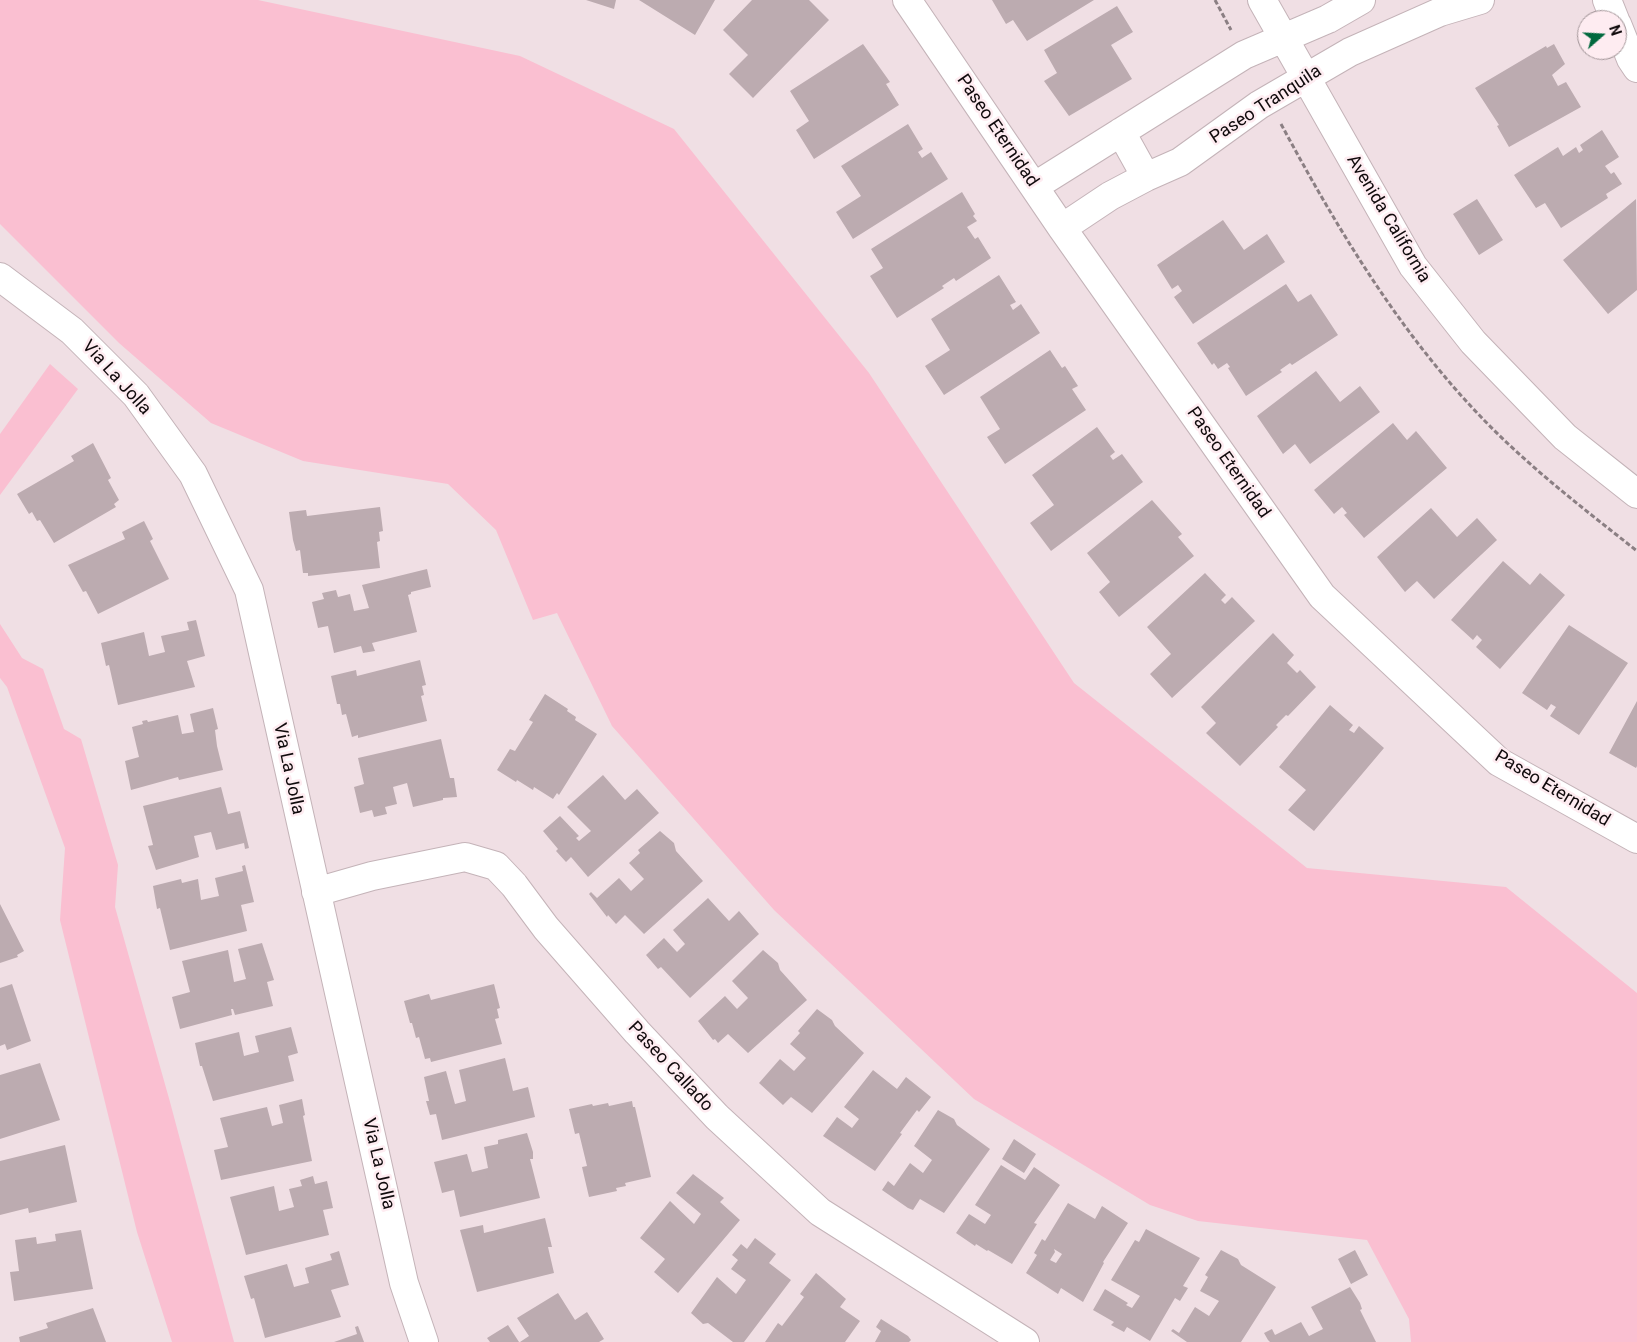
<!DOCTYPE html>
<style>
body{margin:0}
#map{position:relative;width:1637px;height:1342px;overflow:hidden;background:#f0dfe4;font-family:Roboto,sans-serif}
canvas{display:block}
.north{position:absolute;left:1577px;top:10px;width:50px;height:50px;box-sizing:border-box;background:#feecf1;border:1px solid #9f9295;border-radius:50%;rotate:71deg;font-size:14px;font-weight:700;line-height:20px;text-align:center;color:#100a0c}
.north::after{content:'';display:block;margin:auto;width:18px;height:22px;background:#01693e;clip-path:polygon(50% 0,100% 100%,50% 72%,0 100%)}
</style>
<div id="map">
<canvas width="1637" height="1342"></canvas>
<div class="north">N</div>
</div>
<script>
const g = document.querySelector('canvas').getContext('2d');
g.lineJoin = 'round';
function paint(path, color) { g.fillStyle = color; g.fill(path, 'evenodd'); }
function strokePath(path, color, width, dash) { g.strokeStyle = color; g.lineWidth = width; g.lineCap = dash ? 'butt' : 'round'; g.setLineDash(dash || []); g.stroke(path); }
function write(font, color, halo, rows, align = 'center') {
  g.font = font + ' Roboto,sans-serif'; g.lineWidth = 5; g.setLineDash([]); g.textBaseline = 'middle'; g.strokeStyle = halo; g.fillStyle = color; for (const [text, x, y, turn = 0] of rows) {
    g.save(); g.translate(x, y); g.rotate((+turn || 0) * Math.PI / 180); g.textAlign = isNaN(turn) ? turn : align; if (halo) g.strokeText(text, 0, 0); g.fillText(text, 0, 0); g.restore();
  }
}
const green = new Path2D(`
 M0,0H258L520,56L674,129L869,373L1074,683L1307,868L1506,887L1637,993V1342H1411L1409,1319L1367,1240L1198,1221L1150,1205L974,1099L774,910L612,726L557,613L533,620L496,530L448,484L303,461L211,423L119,343L0,224Z
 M50,364L78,389L0,495V434Z
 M0,624L22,658L43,669L64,729L81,739L118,865L115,907L170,1102L234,1342H172L137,1232L60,920L65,848L7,687L0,678Z`);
const building = new Path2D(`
 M586,0H616L614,9Z
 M639,0H715L695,35Z
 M752,0H809L829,20L753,98L729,74L748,55L723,30Z
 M992,0H1094L1027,41L1013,20L1006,24Z
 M1117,6L1133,32L1111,45L1132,79L1069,116L1044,81L1057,73L1044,50Z
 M863,44L890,82L886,84L899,105L814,159L796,130L809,121L790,91Z
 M1554,44L1565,64L1552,75L1558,86L1566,82L1581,107L1509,147L1497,126L1499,125L1475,88L1546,46L1547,48Z
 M908,124L923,149L918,152L922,158L931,152L948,179L853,239L836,212L861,196L841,166Z
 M1602,130L1619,157L1605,166L1611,174L1614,172L1622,184L1606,194L1608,198L1561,228L1545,203L1536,208L1514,175L1558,147L1563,156L1576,147L1579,153L1583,150L1580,145Z
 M962,192L975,214L973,216L977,221L967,227L975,239L978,237L991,258L956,281L954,278L942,286L944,288L897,318L870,276L883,268L871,249Z
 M1477,199L1503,240L1479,255L1453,214Z
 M1636,199L1637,290L1608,314L1563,260Z
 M1223,220L1244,250L1267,234L1285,262L1193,324L1174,297L1182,291L1178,285L1172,289L1157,265Z
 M999,275L1016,302L1010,305L1013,310L1021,304L1040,333L944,395L925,366L950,350L931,319Z
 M1286,284L1298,302L1311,294L1338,335L1292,365L1290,363L1280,370L1282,372L1246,396L1228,368L1230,367L1227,363L1218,369L1214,363L1212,365L1197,343Z
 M1050,350L1062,368L1065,366L1078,386L1072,389L1086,410L1005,464L987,437L1000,429L980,397Z
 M1316,371L1340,402L1360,386L1380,412L1310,464L1295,444L1283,454L1257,416Z
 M1393,423L1407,440L1416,431L1447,468L1364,538L1344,515L1347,513L1342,507L1334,514L1314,490Z
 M1097,427L1115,452L1110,456L1113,460L1122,454L1143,482L1051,551L1030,523L1054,505L1032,475Z
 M93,443L111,478L108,480L119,500L114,504L116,507L54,543L40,520L37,521L32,512L29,514L17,494L74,461L71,456Z
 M1152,500L1182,534L1178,537L1194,556L1119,617L1099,592L1110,582L1087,553Z
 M380,507L383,531L379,532L380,541L377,542L380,568L308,576V573H303L300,550L296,551L293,540L289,512L306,510L307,516Z
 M1431,508L1457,537L1477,518L1497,540L1434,599L1417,581L1405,592L1377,557Z
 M144,521L153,539L150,541L169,579L98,614L86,591L83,592L68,565L125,539L122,532Z
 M1503,561L1530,585L1540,573L1565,595L1500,669L1476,647L1482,640L1477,635L1473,640L1451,620Z
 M427,569L431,587L411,592V594L408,595L417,632L372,643L375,651L363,653L361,646L334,653L328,626L318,628L312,602L324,599L322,593L336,590L338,597L350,594L354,611L369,608L362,585Z
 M1205,573L1226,595L1221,600L1225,604L1232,597L1255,621L1172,698L1150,674L1171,654L1147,627Z
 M196,620L205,656L187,661L195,687L118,705L109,665L106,666L101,643L144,632L149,656L165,652L161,636L189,630L187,622Z
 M1569,625L1628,663L1579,735L1550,716L1556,707L1551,704L1547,710L1522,693Z
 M1273,633L1294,655L1287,663L1297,673L1300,670L1316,687L1288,716L1286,715L1276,725L1278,727L1240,766L1206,733L1216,723L1201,707Z
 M420,660L426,685L422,686L424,695L421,696L427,721L358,738V735L352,737L346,714L342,715L340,704H337L331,676L356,670L357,676Z
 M545,694L568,709L567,711L576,717L575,720L597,734L559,795L557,793L553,799L534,787L533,790L517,780L516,782L497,770L510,749L515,751L533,722L529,720Z
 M1637,701V766L1636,768L1609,753Z
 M1330,705L1353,725L1349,730L1354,733L1359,726L1384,748L1314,831L1288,810L1306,790L1279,767Z
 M213,708L218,729L215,730L217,746L223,770L179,780L178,777L131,790L125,761L139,757L132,727L143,724L142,721L147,720L148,722L178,715L182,734L194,732L190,714Z
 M441,739L450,778H454L457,797L443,798V800L413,807L407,783L393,787L397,804L385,807L387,814L374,817L372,810L360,813L354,787L364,784L358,758Z
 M603,775L625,800L637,789L659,813L588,877L571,857L566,862L556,851L558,849L543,831L560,816L579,836L576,838L579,841L591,831L567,807Z
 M221,787L228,814L240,811L249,848L245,849L244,843L216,850L211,832L194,836L199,857L156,870L148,846L153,845L143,806Z
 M660,831L674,843L676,851L703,881L644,934L625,915L616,924L608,915L607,917L589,894L591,892L597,898L619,878L631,891L644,879L629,863L640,853L638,850Z
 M245,865L254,902L241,905L247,931L170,950L160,908L157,909L153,886L181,879L182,883L198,879L201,900L219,896L215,878L243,871L242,866Z
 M708,898L729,921L739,911L759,934L690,998L661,967L658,969L646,955L664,938L677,952L685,944L673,930Z
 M0,904L24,951L17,955L18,957L0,963Z
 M262,943L274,980L267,982L273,1006L235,1015L233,1009H231L232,1015L180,1029L172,997L190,992L182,961L228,950L234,982L246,979L238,949Z
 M763,950L778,963L780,970L807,1000L748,1053L728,1034L718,1043L715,1039L713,1040L698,1021L725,996L737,1009L748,998L732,981Z
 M12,984L31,1041L7,1050L5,1044L0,1046V988Z
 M494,984L500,1008L497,1009L499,1018L495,1019L502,1044L431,1062L430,1058L425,1059L419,1037L416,1038L412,1023H410L404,1001L429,994L431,1000Z
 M817,1009L832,1020L835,1026L864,1053L812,1113L791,1097L783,1105L759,1083L780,1059L794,1071L806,1058L790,1044L800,1033L798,1031Z
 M291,1027L298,1053L288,1056L294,1081L213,1101L202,1066H200L195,1043L239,1032L244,1056L259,1052L255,1036Z
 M505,1058L513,1091L528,1087L535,1117L442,1140L436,1114L430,1115L426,1101H429L424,1077L446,1071L455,1104L466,1101L459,1070Z
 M40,1063L60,1120L0,1139V1075Z
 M873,1070L897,1089L906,1077L931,1097L919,1112L917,1110L900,1133L902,1134L875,1171L823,1136L837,1117L852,1128L859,1119L844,1107Z
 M302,1099L305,1115L303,1116L312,1161L221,1180L214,1150L228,1147L220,1118L267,1107L272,1126L283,1123L279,1105Z
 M632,1101L633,1107H635L651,1177L625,1183L626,1186L616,1188L617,1191L589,1197L582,1167L587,1166L579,1133L575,1134L569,1109L592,1104L593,1106L608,1103L609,1106Z
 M938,1110L954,1119L957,1125L990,1149L944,1213L920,1199L913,1210L908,1208L882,1190L888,1181L894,1186L910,1163L923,1173L932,1160L914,1146Z
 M527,1133L533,1152V1159H530L540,1198L460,1217L454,1190L442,1193L434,1162L467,1154L472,1172L488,1168L484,1147L498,1144V1140Z
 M1014,1139L1036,1154L1024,1173L1002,1159Z
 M65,1145L77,1202L29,1213L28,1208L0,1215V1161Z
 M1001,1165L1025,1180L1034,1167L1060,1185L1034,1223L1037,1224L1012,1264L988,1250L987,1251L976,1244L975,1246L956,1233L969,1214L985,1224L991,1215L975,1205Z
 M693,1174L724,1198L720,1202L740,1220L678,1293L654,1272L665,1259L640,1238L670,1201L694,1224L701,1214L676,1193Z
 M313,1176L315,1184L327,1181L333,1208L323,1210L329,1235L246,1255L230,1197L274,1186L279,1211L294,1207L289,1189L302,1186L300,1180Z
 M1068,1203L1095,1219L1102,1206L1128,1223L1103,1262L1104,1263L1083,1302L1061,1288L1058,1294L1026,1273L1037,1255L1034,1253L1042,1239L1045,1241ZM1054,1249L1062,1254L1056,1263L1050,1260L1055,1252Z
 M545,1218L552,1247H548L554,1273L477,1292L460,1230L483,1225L484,1233Z
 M1146,1229L1200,1258L1183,1286L1188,1288L1180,1301L1175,1298L1150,1341L1127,1327L1124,1332L1111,1325L1114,1322L1093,1310L1105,1289L1128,1303L1126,1305L1132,1308L1140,1296L1111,1280L1135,1240L1139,1242Z
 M81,1230L93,1289L14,1301L10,1272L19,1271L15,1240L36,1237L37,1244L56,1241L55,1234Z
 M755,1238L776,1254L769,1263L791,1280L744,1342H733L708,1323L703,1324L691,1313L717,1277L736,1294L746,1280L731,1269L738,1260L732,1255L741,1244L747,1249Z
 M1221,1250L1238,1259L1241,1265L1276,1287L1241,1342H1187L1171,1331L1173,1329L1179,1333L1195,1307L1209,1316L1219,1301L1200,1291L1208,1277L1205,1275Z
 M1355,1250L1368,1275L1351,1284L1338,1259Z
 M339,1251L349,1285L331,1290L341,1317L265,1338L254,1298L251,1299L244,1276L287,1264L294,1287L309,1283L305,1268L332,1260L330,1254Z
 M816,1273L846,1299L840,1307L860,1321L845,1342H765L778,1323L782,1326L804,1297L800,1294Z
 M1350,1287L1360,1303L1362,1309L1360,1310L1376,1342H1270L1268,1340L1264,1333L1272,1329L1275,1335L1301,1322L1309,1336L1323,1329L1311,1307Z
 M558,1293L575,1320L587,1312L604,1339L599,1342H520L529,1336L517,1318Z
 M93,1308L106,1342H20L19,1337L48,1328L46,1323Z
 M881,1319L908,1336L911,1340L909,1342H875L881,1331L876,1327Z
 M508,1325L519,1342H490L487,1338Z
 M358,1326L364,1342H334L357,1334L355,1327Z`);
const path = new Path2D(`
 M1215,0L1231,30
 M1281,124C1337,228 1399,332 1482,418C1529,467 1584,509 1637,551`);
const minor = new Path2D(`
 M907,0L1062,228L1322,596L1499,762L1637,839
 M1262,0L1413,266L1473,342L1565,437L1637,494
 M1607,0L1615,20
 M1617,24L1631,59L1637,68
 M1121,132L1146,177
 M1035,186L1244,55L1328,19L1361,0
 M1062,228L1110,196L1146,177L1180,162L1259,105L1350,52L1440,12L1480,0
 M0,277L72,331L136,395L193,474L249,590L404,1283L424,1342
 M316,892L372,876L465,857L496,866L514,885L546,928L637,1032L717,1117L820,1212L1025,1342`);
const streetNames = [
 ["Paseo Tranquila",1266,105,-33],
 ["Paseo Eternidad",997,131,56],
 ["Avenida California",1388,219,59],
 ["Via La Jolla",116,378,48],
 ["Paseo Eternidad",1228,463,55],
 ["Via La Jolla",288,769,78],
 ["Paseo Eternidad",1552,789,31],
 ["Paseo Callado",670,1067,47],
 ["Via La Jolla",378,1164,77]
];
paint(green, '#fabfd1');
paint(building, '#bcabb0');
strokePath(minor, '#c4b3b8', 30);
strokePath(path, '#8b7f83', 3, [5, 2.5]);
strokePath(minor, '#fff', 28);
write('18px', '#100a0c', '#feecf1', streetNames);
</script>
